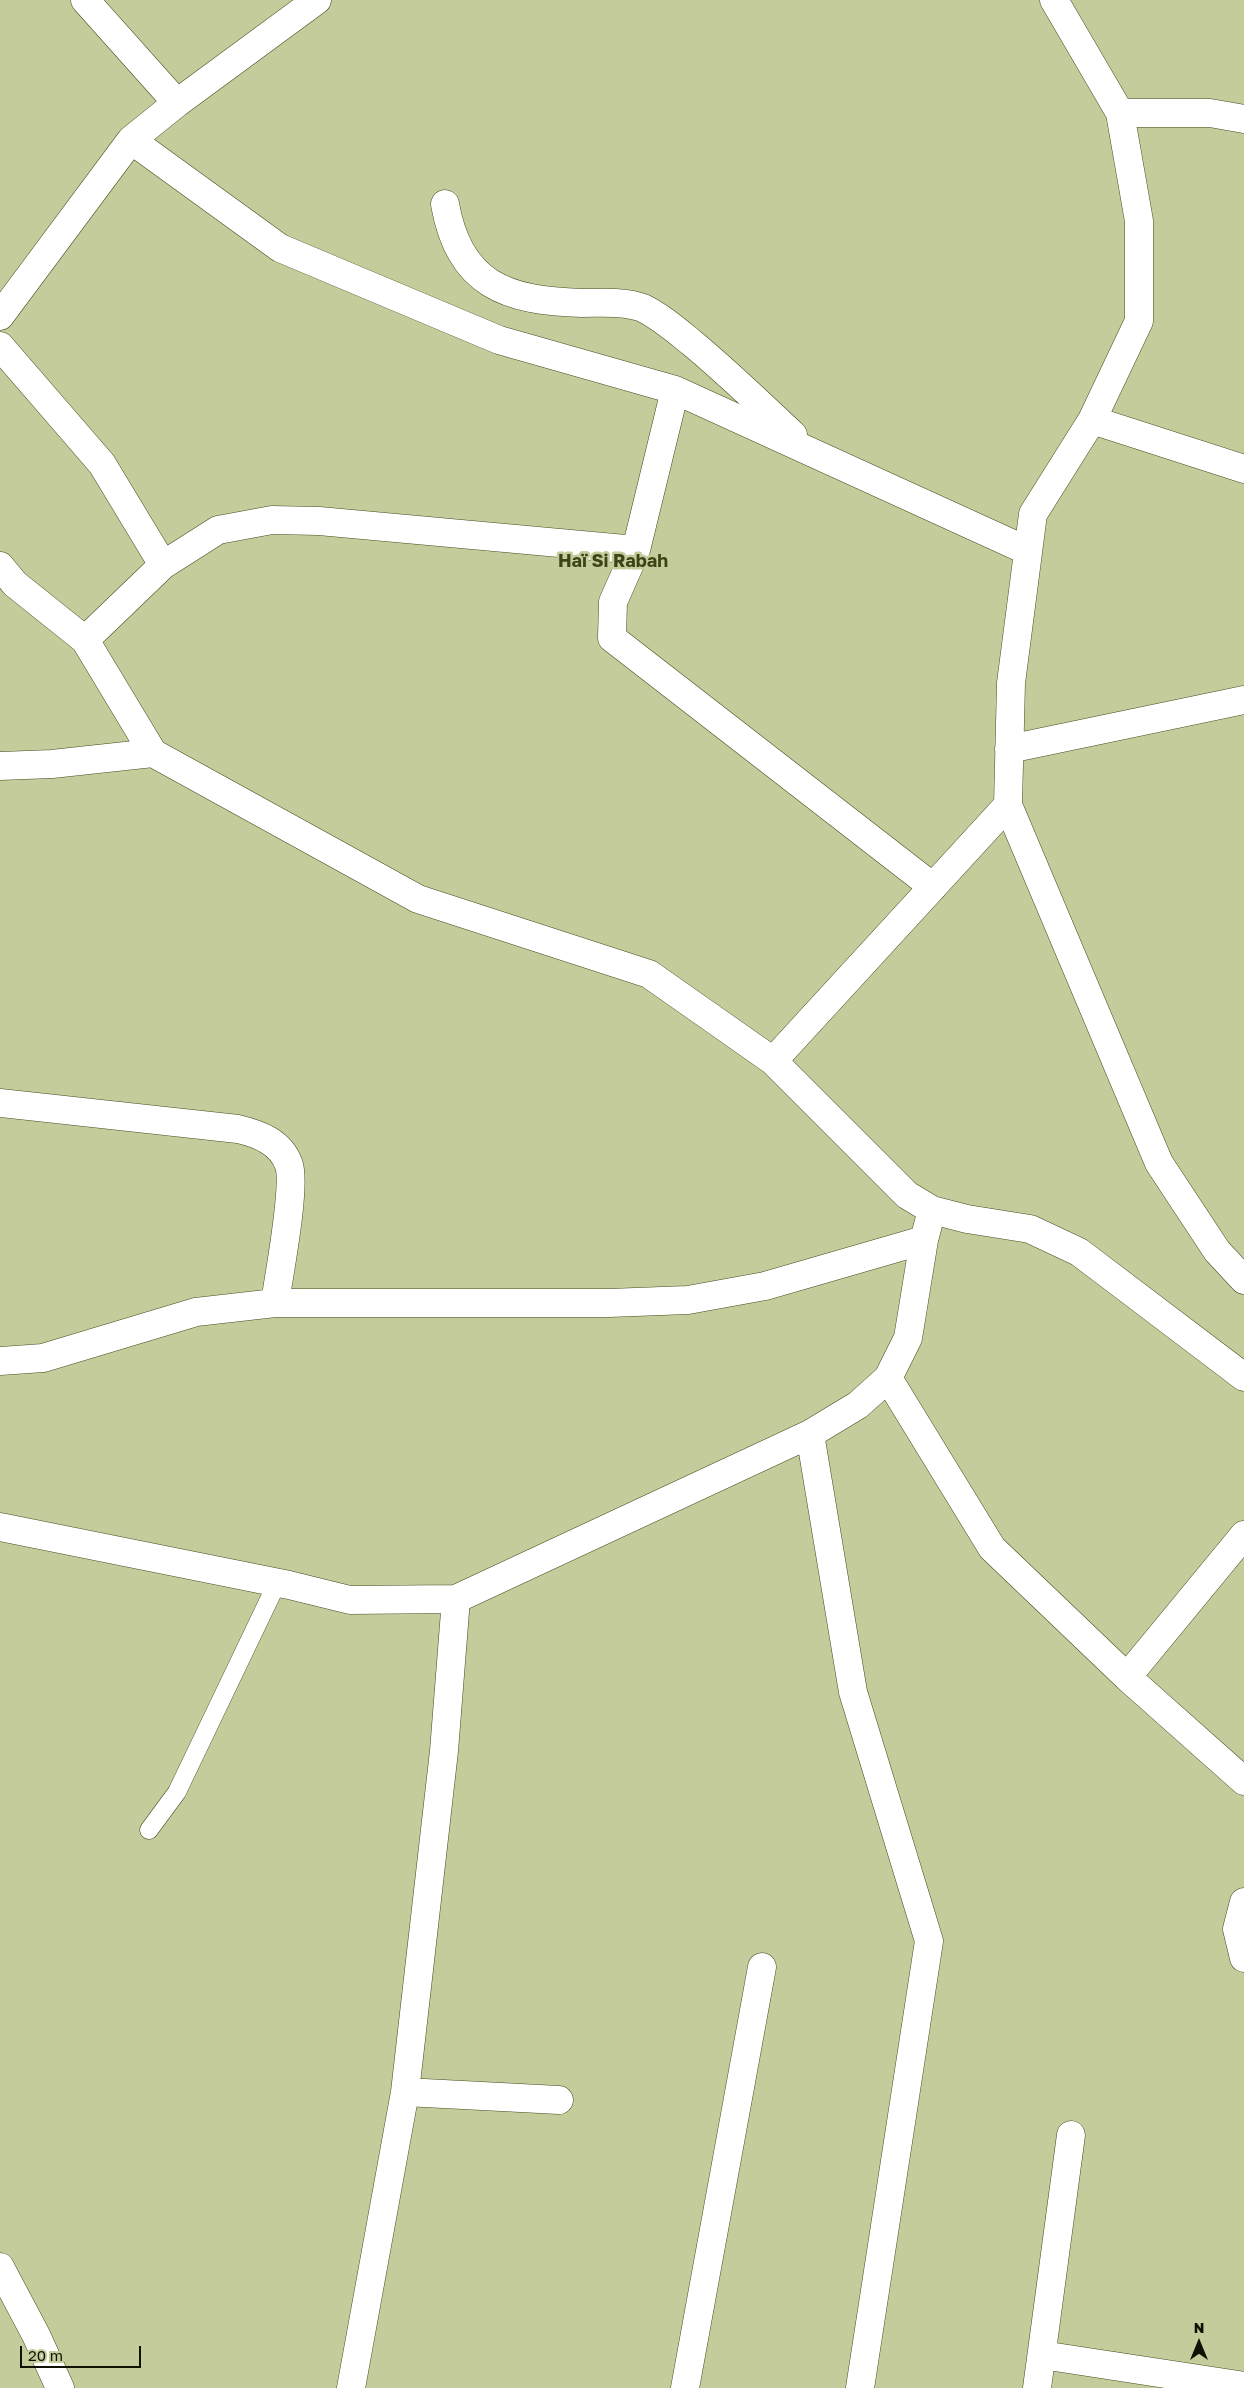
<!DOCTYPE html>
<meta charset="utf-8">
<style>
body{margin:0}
#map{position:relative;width:1244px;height:2388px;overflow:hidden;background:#c5cc9b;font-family:"Golos Text",sans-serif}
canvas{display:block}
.north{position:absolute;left:1174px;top:2318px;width:50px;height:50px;-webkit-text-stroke:4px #c5cc9b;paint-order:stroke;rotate:0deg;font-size:14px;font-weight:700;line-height:20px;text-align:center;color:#0f1102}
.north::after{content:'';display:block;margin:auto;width:18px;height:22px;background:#0f1102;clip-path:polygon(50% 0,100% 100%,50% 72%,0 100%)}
.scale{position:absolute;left:20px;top:2346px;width:121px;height:22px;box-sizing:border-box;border:2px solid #0f1102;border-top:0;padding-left:6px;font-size:15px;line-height:18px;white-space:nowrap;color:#0f1102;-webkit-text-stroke:4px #c5cc9b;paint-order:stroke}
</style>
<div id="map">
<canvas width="1244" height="2388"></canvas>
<div class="north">N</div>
<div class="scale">20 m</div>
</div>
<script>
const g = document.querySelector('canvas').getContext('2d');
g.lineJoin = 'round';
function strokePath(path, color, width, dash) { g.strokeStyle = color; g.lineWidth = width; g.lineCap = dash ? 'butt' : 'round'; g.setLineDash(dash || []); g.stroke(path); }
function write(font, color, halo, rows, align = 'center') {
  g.font = font + ' "Golos Text",sans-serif'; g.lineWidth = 5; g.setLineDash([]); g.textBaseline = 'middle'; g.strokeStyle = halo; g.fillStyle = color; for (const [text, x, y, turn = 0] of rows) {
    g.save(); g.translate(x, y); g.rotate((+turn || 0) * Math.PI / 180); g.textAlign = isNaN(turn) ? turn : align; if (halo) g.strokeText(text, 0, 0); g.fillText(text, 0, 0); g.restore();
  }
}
const service = new Path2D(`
 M149,1830L177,1792L277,1583`);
const minor = new Path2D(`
 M85,0L177,103
 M1120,113H1210L1244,119
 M131,140L280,248L499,340L675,390L1028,551
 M445,204C459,285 507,301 582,303C601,303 625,301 643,308C661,317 676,330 692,343C727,372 760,404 793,435
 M0,316L131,140L177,103L317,0
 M0,346L102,464L163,565
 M675,390L636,550L613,602L612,638L933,887
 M1092,420L1244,469
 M0,566L15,584L85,640L153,753L418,899L649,974L773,1061L907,1195L932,1210L967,1219L1030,1229L1079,1252L1244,1377
 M85,640L163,565L218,530L272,520L319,521L636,550
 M1009,749L1244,700
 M0,766L52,764L153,753
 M1008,805L1159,1163L1217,1251L1244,1280
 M773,1061L1008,805L1011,683L1033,514L1092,420L1139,321V221L1120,113L1054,0
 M0,1103L238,1129C259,1134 281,1142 289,1165C296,1188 279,1274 275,1303
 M0,1361L43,1358L196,1312L275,1303H609L688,1300L765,1286L924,1240
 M888,1378L992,1548L1127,1677L1244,1781
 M810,1434L853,1692L929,1941L860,2388
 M0,1527L289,1585L350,1600L456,1599L810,1434L858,1405L888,1378L908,1338L924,1240L932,1210
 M1127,1677L1244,1535
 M1244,1902L1237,1929L1244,1958
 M405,2092L559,2100
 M0,2267L36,2335L60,2388
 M1042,2355L1244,2386
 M351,2388L405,2092L444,1751L456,1599
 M685,2388L762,1967
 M1037,2388L1071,2135`);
const quarterNames = [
 ["Haï Si Rabah",613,561]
];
strokePath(service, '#464b1e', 19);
strokePath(minor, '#464b1e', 29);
strokePath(service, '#fff', 18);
strokePath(minor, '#fff', 28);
write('bold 18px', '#3f4417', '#c5cc9b', quarterNames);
</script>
